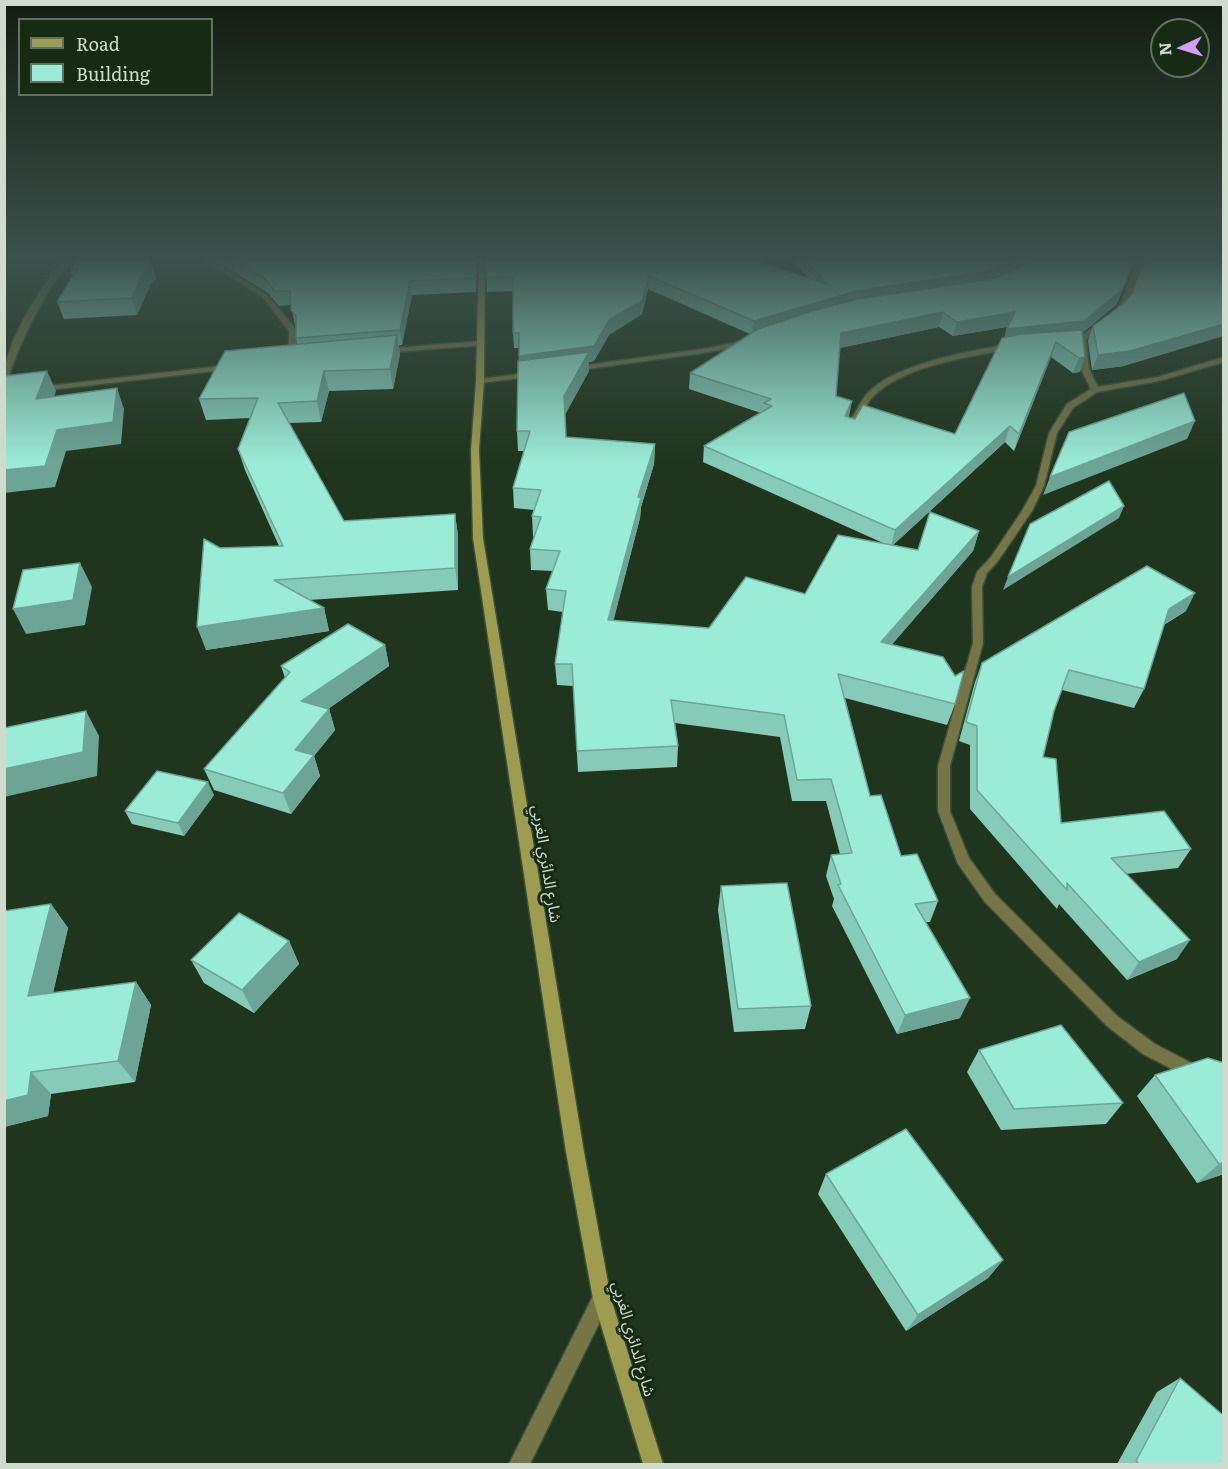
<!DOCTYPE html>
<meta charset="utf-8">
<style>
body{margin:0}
#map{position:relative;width:1228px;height:1469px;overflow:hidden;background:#20351d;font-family:Literata,serif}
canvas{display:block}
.frame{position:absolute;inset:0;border:6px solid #cfdccd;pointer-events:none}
.legend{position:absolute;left:18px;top:18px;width:195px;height:78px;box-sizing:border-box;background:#172b14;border:2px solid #61725e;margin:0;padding:8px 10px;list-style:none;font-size:18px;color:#cfdccd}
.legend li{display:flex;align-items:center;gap:12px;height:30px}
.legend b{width:30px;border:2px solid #61725e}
.north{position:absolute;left:1150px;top:18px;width:60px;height:60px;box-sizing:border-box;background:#172b14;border:2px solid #61725e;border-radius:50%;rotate:266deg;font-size:16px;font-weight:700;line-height:24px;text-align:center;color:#cfdccd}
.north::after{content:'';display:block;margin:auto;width:21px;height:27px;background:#d29dfd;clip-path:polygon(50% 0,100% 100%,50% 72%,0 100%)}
</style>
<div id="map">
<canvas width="1228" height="1469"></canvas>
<div class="frame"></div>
<ul class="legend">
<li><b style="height:8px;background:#9d9c4f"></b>Road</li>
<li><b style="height:16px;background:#9becd6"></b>Building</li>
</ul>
<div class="north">N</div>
</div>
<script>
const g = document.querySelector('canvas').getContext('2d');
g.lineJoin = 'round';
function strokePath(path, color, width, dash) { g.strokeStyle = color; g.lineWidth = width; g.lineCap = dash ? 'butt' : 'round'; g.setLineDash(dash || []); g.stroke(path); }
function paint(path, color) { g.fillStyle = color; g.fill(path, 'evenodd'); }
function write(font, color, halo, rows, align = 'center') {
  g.font = font + ' Literata,"Noto Sans Arabic",serif'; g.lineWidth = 6; g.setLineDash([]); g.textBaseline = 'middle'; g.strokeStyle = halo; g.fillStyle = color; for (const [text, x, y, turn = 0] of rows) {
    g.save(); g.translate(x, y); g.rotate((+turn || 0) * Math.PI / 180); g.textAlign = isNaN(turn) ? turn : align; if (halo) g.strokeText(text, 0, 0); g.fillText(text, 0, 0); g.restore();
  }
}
const street = new Path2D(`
 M65,259H71C42,296 24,334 8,378L4,380C4,343 41,286 65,259Z
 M202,259H209L267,295L297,331L296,360L289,358V331L263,297Z
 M1137,259H1143C1136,277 1133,298 1120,313C1110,324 1095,328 1086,340L1089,369L1098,387L1158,377L1224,357V362L1159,381L1097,392L1073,408L1057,433L1044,486L1032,511L998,561L987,573L982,587L983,643L950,766V811L969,858L995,894L1117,1016L1155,1044L1203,1069L1224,1072V1088L1195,1081L1143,1054L1107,1026L985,902L958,864L938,811V766L973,643L972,587L977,572L991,557L1022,511L1036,486L1049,433L1067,404L1091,389L1081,369L1078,340C1089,327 1104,322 1115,311C1127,297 1130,275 1137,259Z
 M748,340L752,342L751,344L703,353L573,371L569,369L573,367L703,349Z
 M481,341H484V345L383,353L379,351L383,349Z
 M1012,344H1015V348C974,356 912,364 879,391C868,399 865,410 858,421L851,419C858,409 862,397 872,389C901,363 973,350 1012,344Z
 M229,365H232V369L40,391L36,389L40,387Z
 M535,372L539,374L538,376L480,383L476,381L480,379Z
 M602,1290L609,1292L611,1299L530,1464H509L595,1292Z`);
const secondary = new Path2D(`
 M479,259H485L484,381L479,450L483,538L584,1152L611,1299L663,1464H643L593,1299L566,1152L473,538L471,450L476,381Z`);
const wall = new Path2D(`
 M78,259L156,279L151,283L137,315L64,319L57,302L73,276L71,270Z
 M216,259H477L476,292L412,295L402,345H399L400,354L393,389L329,391L321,422L289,423L344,521L455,514L458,536V590L309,600L324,608L329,631L206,650L220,548L279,546L245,470L238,449L250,418L206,420L199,399L297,344L296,338V326L295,325L291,305L279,306L268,293L216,261Z
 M486,259L808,278L792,259H1026L1020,267L1117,304L1082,333L1080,372L1073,373L1051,357L1014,451L1005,442L893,545L918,550L979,531L973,551L892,644L955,704L947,725L845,698L870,796L901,856L938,901L930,922H926L960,1018L897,1034L832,906L834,899L826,876L831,855L840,854L826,801H792L780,737L675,723L678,746L677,767L578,772L573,686L557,685L555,664L563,612L548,610L546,589L553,571L531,570L530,549L534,537L533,536L532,516L534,510L514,508L513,488L524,451H518L517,431L519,348H514L513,333V291L487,292ZM648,289L750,334L690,373L689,389L761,413L704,446L703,462L883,543L805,594L709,628L613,621L640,518L641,507L654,464L655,444L566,437L565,414L589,371V362L594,361L609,335L642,314ZM939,327L953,336L1007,327L1004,338L955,434L855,419L849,417L836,396L840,348Z
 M1144,259H1224L1124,366L1092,370L1088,341L1093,326L1123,304L1132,294L1145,259Z
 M1186,611L1164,625L1144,689L1134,708L1062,690L1054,711L1043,757L1061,823L1191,849L1178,868L1126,874L1177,959L1127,980L1059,904L1057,909L970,809V745L959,741L975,682L982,663Z
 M385,645L389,666L328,709H329L335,730L314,756L320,776L291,814L214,790L204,769L285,678L281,666Z
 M214,795L184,836L132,824L125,811Z
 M721,886L811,1006L805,1029L734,1032L718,910Z
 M51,904L68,928L53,993L136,982L151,1005L135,1082L51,1094L48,1116L4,1127Z
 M289,941L299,964L254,1013L204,983L191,960Z
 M979,1050L1123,1103L1106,1124L1001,1130L967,1072Z
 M1224,1063V1174L1197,1183L1137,1096L1155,1075Z
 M826,1174L1003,1260L988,1278L906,1331L818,1194Z
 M1180,1378L1224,1464H1117L1157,1392Z`);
const shadedWall = new Path2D(`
 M475,259H477L476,292L475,278Z
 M1018,259H1026L1018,269L1002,280L752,335L754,321L856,291Z
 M1135,259H1136L1117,304L1079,336L1002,343L1007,329Z
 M151,263L156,279L151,283L137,315L132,298L146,267Z
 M649,276L648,289L642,314L609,335L594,361L589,362V371L565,415L520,371L519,356Z
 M410,281L412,295L402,345L400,330Z
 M943,312L939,327L839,348L841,333Z
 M1015,312L1011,326L953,336L957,322Z
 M1224,324V336L1124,366L1092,370L1098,355Z
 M397,335L400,354L393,389L390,369Z
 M1056,342L1051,357L1014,451L1019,434Z
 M1085,357L1080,372L1073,373L1079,358Z
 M47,371L56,391L46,420L36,399Z
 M324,371L329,391L321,422L317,401Z
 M117,388L124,409L121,444L66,451L55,487L4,493V470L57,430Z
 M852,401L849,417L842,432L845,416Z
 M1195,421L1187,439L1043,495L1050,477Z
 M1010,426L1005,442L891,547L895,530Z
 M655,444L654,464L641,507L640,518L608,642V620L638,497Z
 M1124,506L1119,518L1003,590L1008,577Z
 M455,514L458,536V590L455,568Z
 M979,531L973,551L876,663L881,642Z
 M80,563L92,587L85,625L26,634L13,609Z
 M1195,593L1186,611L1160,627L1169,609Z
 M324,608L329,631L206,650L197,627Z
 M385,645L389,666L308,723L301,701Z
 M329,709L335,730L314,756L320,776L291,814L283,793L295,750Z
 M86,711L99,736L97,776L4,797V769Z
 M208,782L214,795L184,836L178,823Z
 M51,904L68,928L47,1019L28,996Z
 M1190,940L1177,959L1127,980L1139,962Z
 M289,941L299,964L254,1013L242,990Z
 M136,982L151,1005L135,1082L118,1061Z
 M970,998L960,1018L897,1034L905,1015Z
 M31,1072L51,1094L48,1116L4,1127V1101Z
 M1224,1162V1174L1197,1183L1219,1164Z
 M1003,1260L988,1278L906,1331L918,1315Z`);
const building = new Path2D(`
 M78,259H149L151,263L146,267L132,298L57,302L77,269L71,270Z
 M231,259H475V278L410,281L400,330L296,338V316L291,310L290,291H275L265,279Z
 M486,259H750L827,284L805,259H1018L1006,266L984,272L856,291L754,321L649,276L643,300L609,320L594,346L519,356V333H513V277L486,278Z
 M1031,259H1135L1122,290L1084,321L1007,329L1015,312L957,322L943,312L841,333L836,396L852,401L845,416L855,419L863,405L955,434L1002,338L1020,334L1082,330L1085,357L1079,358L1056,342L1019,434L1010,426L895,530L704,446L772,406L764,403L771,399L690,373L758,329L812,311L858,299L986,280L1011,272L1029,261Z
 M1145,259H1224V324L1130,351L1098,355L1093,326L1123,304L1132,294Z
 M397,335L390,369L324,371L317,401L278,403L344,521L455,514V568L274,580L324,608L197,627L204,539L220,548L283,546L238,449L258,398L199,399L225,351Z
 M589,352L564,396L566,437L655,444L638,497L641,498L608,620L709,628L746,577L805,594L838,535L918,550L930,512L979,531L881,642L943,657L955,676L964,671L955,704L838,674L870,796L881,795L901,856L917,854L938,901L915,904L970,998L905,1015L838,885L841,884L831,855L852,853L831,779L797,780L784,715L671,700L678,746L577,751L572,664H555L566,591L546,589L560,551L530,549L541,517L532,516L541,490L513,488L530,431H517L518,361Z
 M47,371L36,399L117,388L113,422L57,430L45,466L4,470V376Z
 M1184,393L1195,421L1050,477L1069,432Z
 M1109,481L1124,506L1008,577L1030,524Z
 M80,563L73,600L13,609L23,570Z
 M1147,566L1195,593L1169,609L1144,689L1069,670L1054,711L1043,757L1056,759L1061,823L1164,811L1191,849L1111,858L1190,940L1139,962L1067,883V890L977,790V726L966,722L982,663Z
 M348,624L385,645L301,701L329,709L295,750L314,755L283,793L204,769L290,672L281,666Z
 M86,711L83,752L4,769V728Z
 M157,771L208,782L178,823L125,811Z
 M787,883L811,1006L738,1009L721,886Z
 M51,904L28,996L136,982L118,1061L31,1072L28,1095L4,1101V911Z
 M239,913L289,941L242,990L191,960Z
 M1061,1025L1123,1103L1014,1109L979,1050Z
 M1208,1058L1224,1063V1162L1219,1164L1155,1075Z
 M906,1129L1003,1260L918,1315L826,1174Z
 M1180,1378L1224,1416V1464H1139L1136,1461Z`);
const streetNames = [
 ["شارع الدائري الغربي",546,864,81],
 ["شارع الدائري الغربي",633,1339,74]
];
strokePath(street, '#3c5039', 3);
strokePath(secondary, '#3c5039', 3);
paint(street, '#757547');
paint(secondary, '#9d9c4f');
paint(wall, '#85cbb8');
paint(shadedWall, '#6ca596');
paint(building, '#9becd6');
strokePath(building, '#6ca596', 1.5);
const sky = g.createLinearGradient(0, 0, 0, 464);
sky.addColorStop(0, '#121d10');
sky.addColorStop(0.56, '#3c514c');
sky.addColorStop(1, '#3c514c00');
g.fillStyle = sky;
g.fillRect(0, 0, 1228, 464);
write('16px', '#cfdccd', '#172b14', streetNames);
</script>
